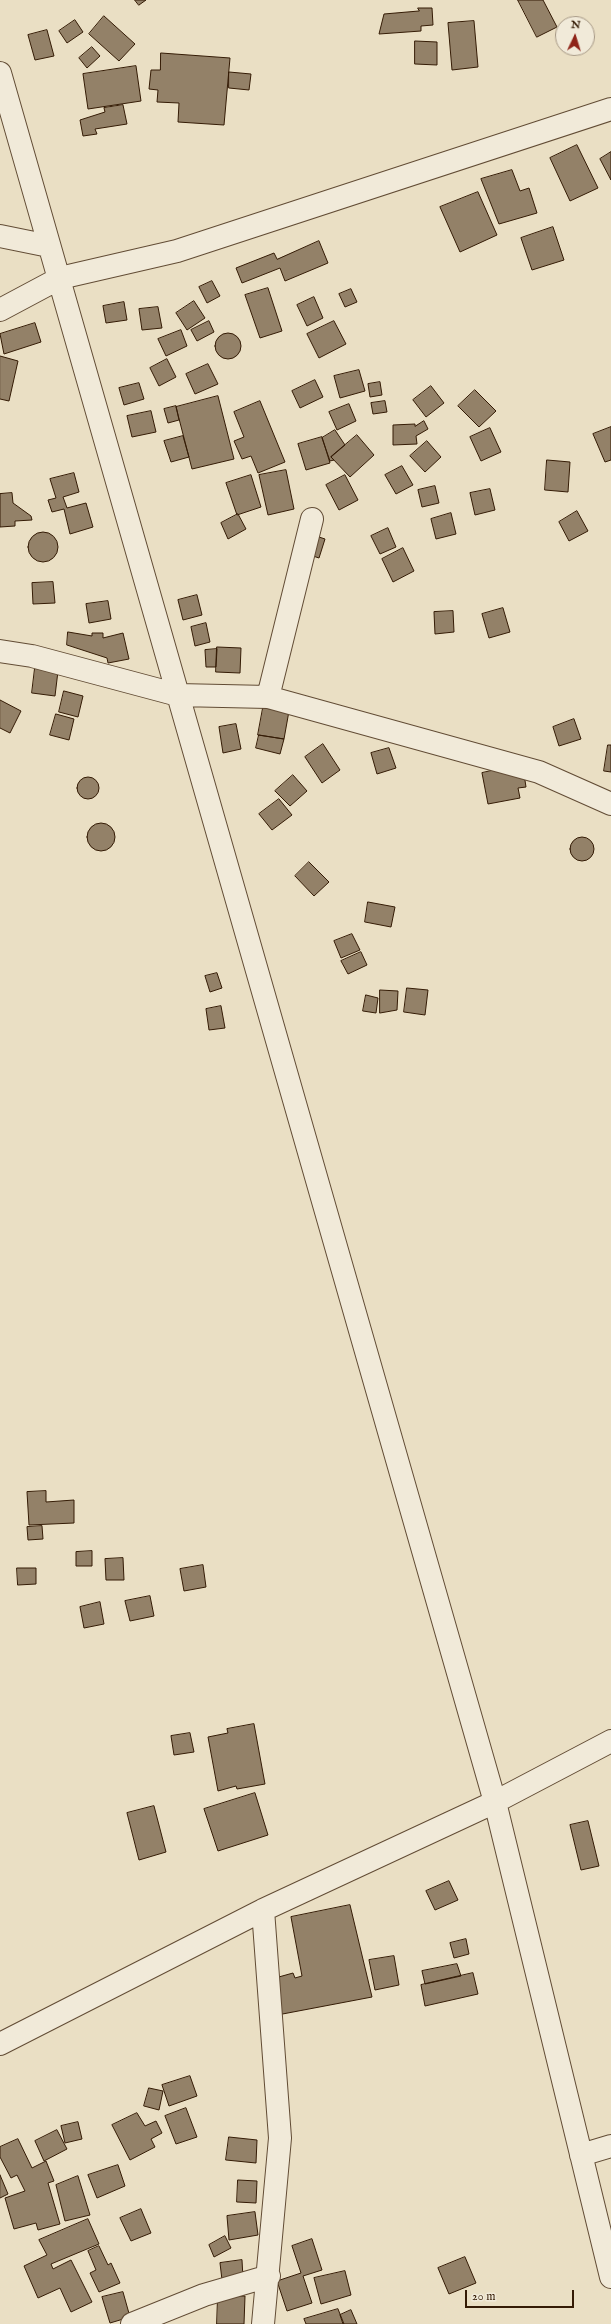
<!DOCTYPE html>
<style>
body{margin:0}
#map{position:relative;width:611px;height:2324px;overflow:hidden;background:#eadfc4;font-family:"IM FELL English",serif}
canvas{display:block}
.north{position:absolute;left:555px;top:16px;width:40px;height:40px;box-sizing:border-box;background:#f1ead9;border:1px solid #a59784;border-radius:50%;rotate:4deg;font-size:11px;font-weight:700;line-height:16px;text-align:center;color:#341b05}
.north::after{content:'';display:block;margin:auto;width:14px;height:18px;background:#8f2418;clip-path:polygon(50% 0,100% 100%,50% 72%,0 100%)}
.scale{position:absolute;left:465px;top:2290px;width:109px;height:18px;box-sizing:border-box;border:2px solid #341b05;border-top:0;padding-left:5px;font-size:12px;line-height:14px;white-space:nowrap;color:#341b05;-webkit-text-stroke:3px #f1ead9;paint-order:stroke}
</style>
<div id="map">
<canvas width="611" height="2324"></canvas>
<div class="north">N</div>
<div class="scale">20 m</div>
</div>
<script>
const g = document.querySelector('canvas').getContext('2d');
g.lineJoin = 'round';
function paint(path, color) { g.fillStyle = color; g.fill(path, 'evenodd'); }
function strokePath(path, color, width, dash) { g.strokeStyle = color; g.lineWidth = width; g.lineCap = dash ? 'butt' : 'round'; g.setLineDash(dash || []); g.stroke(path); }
const building = new Path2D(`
 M135,0H146L139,5Z
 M518,0H543L557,27L537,37Z
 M418,8H432L433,25L421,26V31L379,34L384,14L419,11Z
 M104,16L135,44L119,61L89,34Z
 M75,20L83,32L67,43L59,31Z
 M474,21L478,67L452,70L448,23Z
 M47,30L54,56L35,60L28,35Z
 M415,41L437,42V65L415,64Z
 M92,47L100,56L87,68L79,58Z
 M161,53L230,58L224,125L178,122L179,103L157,102L158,90L149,89L151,70H160Z
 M136,66L141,101L88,109L83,74Z
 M229,72L251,74L249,90L229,88Z
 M123,105L127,124L95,129L97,134L83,136L80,120L105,112L104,108Z
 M577,145L598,188L570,201L550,158Z
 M611,152V180L600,159Z
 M512,170L520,191L529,188L537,213L499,224L481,179Z
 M478,192L497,235L460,252L440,207Z
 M553,227L564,260L532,270L521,238Z
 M319,241L328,263L285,281L280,268L242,283L236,268L274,253L277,259Z
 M212,281L220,296L207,303L199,287Z
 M268,288L282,331L260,338L245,295Z
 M351,289L357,302L345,307L339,294Z
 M314,297L323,318L307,326L297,305Z
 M194,301L205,318L187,330L176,313Z
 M124,302L127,320L106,323L103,306Z
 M158,307L162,328L142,330L139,309Z
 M209,321L214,332L197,341L191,330Z
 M334,321L346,344L319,358L307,334Z
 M35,323L41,342L4,354L0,334Z
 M181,330L187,346L166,356L158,339Z
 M215 346a13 13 0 1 1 26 0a13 13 0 1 1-26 0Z
 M0,356L18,361L9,401L0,399Z
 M167,359L176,377L159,386L150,368Z
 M208,364L218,384L195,394L186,374Z
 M359,370L365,391L340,398L334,376Z
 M315,380L323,397L300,408L292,391Z
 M380,382L382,395L370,397L368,384Z
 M139,383L144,399L124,405L119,388Z
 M431,386L444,403L426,417L413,400Z
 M475,390L496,411L479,427L458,406Z
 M218,396L234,459L192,469L176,407Z
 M260,401L285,462L258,473L251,456L242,459L234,441L244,437L234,412Z
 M385,401L387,412L373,414L371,403Z
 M349,404L356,421L337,430L329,412Z
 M176,406L179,420L168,423L164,409Z
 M151,411L156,432L132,437L127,416Z
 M424,421L428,429L416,436L417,444L393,445V425L415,424V426Z
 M611,427V460L605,462L593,434Z
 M490,428L501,452L481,461L470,437Z
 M335,430L345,445L331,457L334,460L330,461L322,438Z
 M357,435L374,455L350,477L331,457Z
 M183,436L189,457L171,462L164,441Z
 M322,437L330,463L306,470L298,444Z
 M427,441L441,457L425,472L410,456Z
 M547,460L570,462L568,492L545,490Z
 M402,466L413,485L396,494L385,475Z
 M286,470L294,509L268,515L259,475Z
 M74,473L79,492L63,497L67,508L86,503L93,527L70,534L64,509L52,512L48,500L56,498L50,479Z
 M251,475L261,507L237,515L226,483Z
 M345,475L358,500L339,510L326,485Z
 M435,486L439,503L422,507L418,490Z
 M490,489L495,510L475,515L470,493Z
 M12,493L13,503L31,516L32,520L15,521V526L0,527V494Z
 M577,511L588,531L569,541L559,522Z
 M451,513L456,534L436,539L431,519Z
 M238,514L246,529L228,539L221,523Z
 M388,528L396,547L380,554L371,536Z
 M28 547a15 15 0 1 1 30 0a15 15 0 1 1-30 0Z
 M310,534L325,539L319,558L310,555Z
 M403,548L414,571L393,582L382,559Z
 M53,582L55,603L33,604L32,583Z
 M197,595L202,615L183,620L178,600Z
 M108,601L111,619L89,623L86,604Z
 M503,608L510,632L489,638L482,614Z
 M453,611L454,632L435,634L434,612Z
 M206,623L210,642L195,646L191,627Z
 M68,632L92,636V633H103V638L123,633L129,659L108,663L107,658L67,645Z
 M217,647L241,648L240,673L216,672Z
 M217,649L216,667H206L205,650Z
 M35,668L58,671L55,696L32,693Z
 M64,691L83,696L78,717L59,712Z
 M0,700L21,711L10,733L0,728Z
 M263,708L289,711L284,739L258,735Z
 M56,714L74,719L69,740L50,735Z
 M574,719L581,739L559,746L553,727Z
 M236,724L241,749L223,753L219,727Z
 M259,735L284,739L280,754L256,748Z
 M323,744L340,770L322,783L305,757Z
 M608,745H611V772L604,771Z
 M389,748L396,768L377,774L371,753Z
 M513,766L524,774L526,787L518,788L520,798L488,804L482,773Z
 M293,775L307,791L290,806L275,791Z
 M77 788a11 11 0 1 1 22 0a11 11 0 1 1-22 0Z
 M279,799L292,815L272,830L259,814Z
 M87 837a14 14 0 1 1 28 0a14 14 0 1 1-28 0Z
 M570 849a12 12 0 1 1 24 0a12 12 0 1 1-24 0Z
 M309,862L329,882L314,896L295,876Z
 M368,902L395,907L391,927L365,922Z
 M352,934L360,950L341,958L334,941Z
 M361,952L367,965L348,974L341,961Z
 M217,973L222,988L210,992L205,976Z
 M407,988L428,990L425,1015L404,1012Z
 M380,990L398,991L397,1010L380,1013Z
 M366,995L378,998L376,1013L363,1011Z
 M221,1006L225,1028L209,1030L206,1009Z
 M46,1491V1502L74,1500V1523L29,1525L27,1492Z
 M42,1526L43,1539L28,1540L27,1527Z
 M92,1551V1566H76V1552Z
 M123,1558L124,1580H106L105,1559Z
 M203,1565L206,1587L184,1591L180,1569Z
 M17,1568H36V1584L18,1585Z
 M150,1596L154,1616L130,1621L125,1601Z
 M100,1602L104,1624L84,1628L80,1607Z
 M254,1724L265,1784L237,1789L236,1786L218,1791L208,1737L228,1733L227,1729Z
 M190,1733L194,1752L174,1755L171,1736Z
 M255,1793L268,1835L218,1851L204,1809Z
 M154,1806L166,1852L139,1860L127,1813Z
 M588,1821L599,1866L581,1870L570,1825Z
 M449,1881L458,1900L435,1910L426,1891Z
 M350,1905L372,1997L272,2016L268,1980L293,1973L295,1978L302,1976L291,1917Z
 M466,1939L469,1954L454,1958L450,1943Z
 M394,1956L399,1985L375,1990L369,1960Z
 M457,1964L461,1976L425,1984L422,1971Z
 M473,1973L478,1994L425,2006L421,1985Z
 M190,2076L197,2096L169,2106L162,2085Z
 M149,2088L163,2091L159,2110L144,2106Z
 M186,2108L197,2137L176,2144L165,2116Z
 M137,2113L145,2126L156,2121L162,2133L151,2139L155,2147L130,2160L112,2125Z
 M78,2122L82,2139L65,2143L61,2126Z
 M57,2130L67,2149L44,2161L35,2141Z
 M229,2137L257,2140L256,2163L226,2160Z
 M18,2139L32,2168L46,2161L54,2181L48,2183L60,2224L38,2230L36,2223L14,2229L5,2198L25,2191L17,2175L11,2178L0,2157V2147Z
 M118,2165L125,2186L97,2198L88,2175Z
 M0,2175L8,2194L0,2198Z
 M78,2176L90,2215L65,2221L56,2185Z
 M238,2180L257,2181L256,2203L237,2202Z
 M141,2209L151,2233L131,2241L120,2218Z
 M255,2212L258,2235L229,2240L227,2216Z
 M88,2219L99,2244L51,2264L53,2269L71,2260L92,2302L71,2312L60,2288L38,2298L24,2266L47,2255L39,2240Z
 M225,2236L231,2248L214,2257L209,2245Z
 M312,2239L322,2270L303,2276L312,2303L287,2311L277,2281L301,2273L292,2246Z
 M99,2246L108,2265L111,2263L120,2283L99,2292L90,2273L96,2270L88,2251Z
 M465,2257L476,2283L449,2294L438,2268Z
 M242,2260L243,2278L222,2280L220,2263Z
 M345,2271L351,2295L321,2304L314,2278Z
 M123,2292L130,2317L110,2323L102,2297Z
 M218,2296H245L244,2324H217Z
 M338,2309L344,2324H306L304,2319Z
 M351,2310L357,2324H343L340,2315Z`);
const minor = new Path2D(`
 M0,73L495,1802L611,2277
 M0,236L49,246
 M0,310L60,278L177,251L611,109
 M0,651L32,656L178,695L268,697L539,772L611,804
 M268,697L312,519
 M0,2044L263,1910L495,1802L611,1741
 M581,2155L611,2146
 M132,2324L204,2295L269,2276
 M263,2324L280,2138L263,1910`);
paint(building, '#938168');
strokePath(building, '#341b05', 1);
strokePath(minor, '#624c35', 24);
strokePath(minor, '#f1ead9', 22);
</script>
